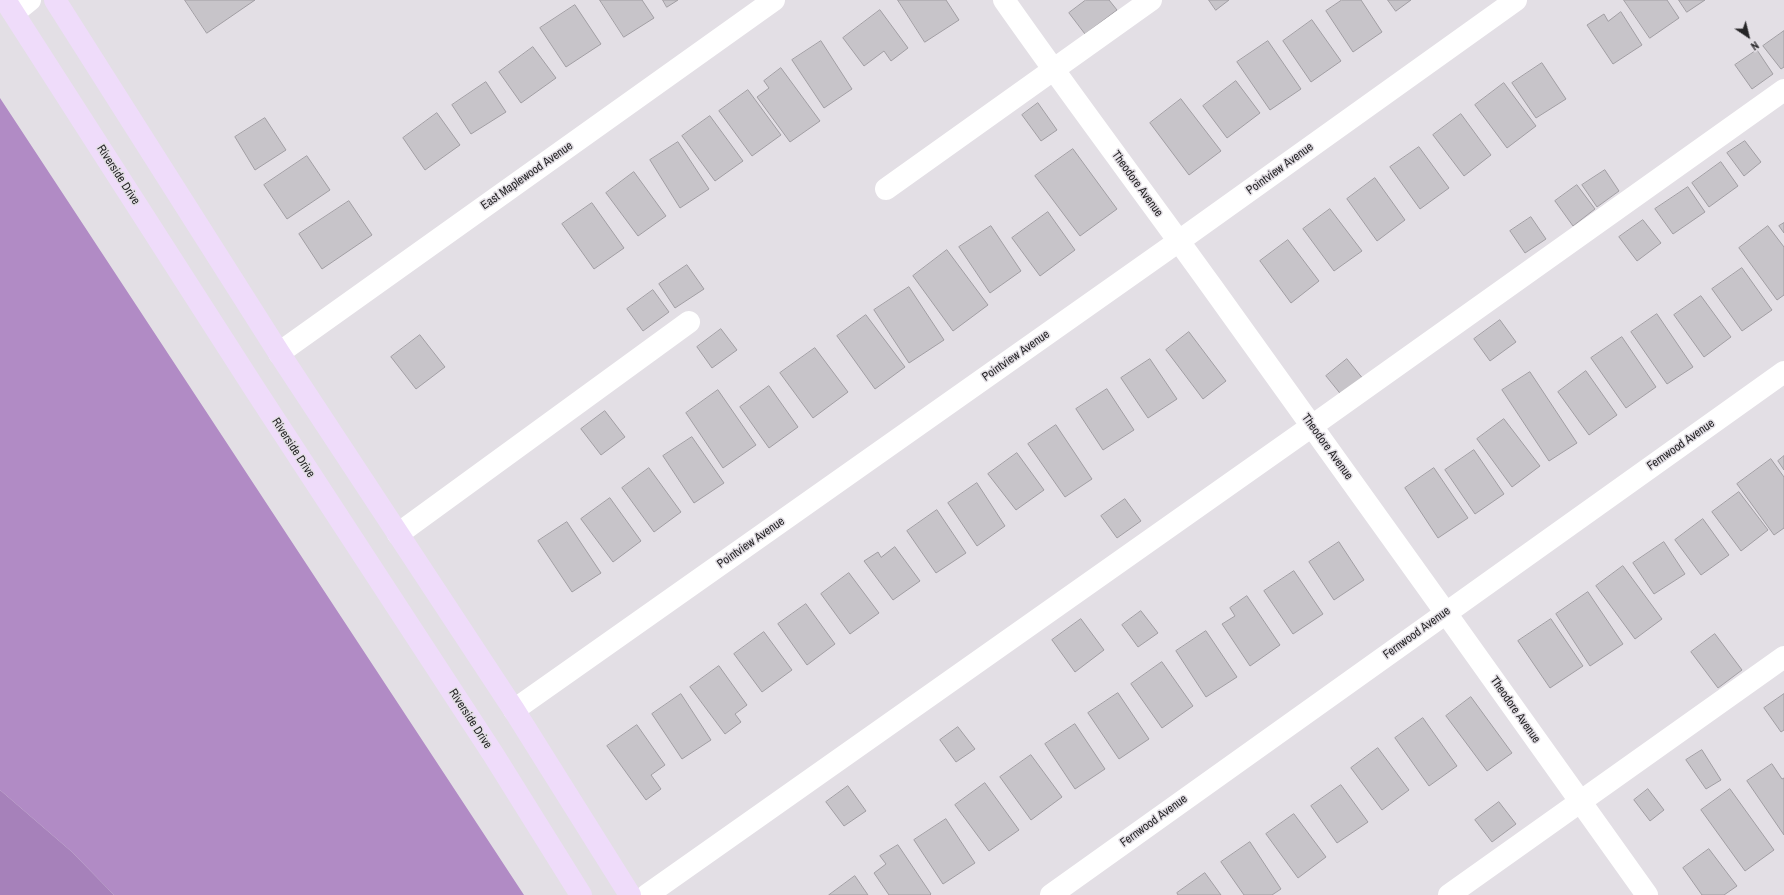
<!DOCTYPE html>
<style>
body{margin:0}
#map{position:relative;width:1784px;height:895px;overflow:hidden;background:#e3dfe5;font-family:"Archivo Narrow",sans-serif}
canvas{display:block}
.north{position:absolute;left:1728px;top:16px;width:40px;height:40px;-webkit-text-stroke:3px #e3dfe5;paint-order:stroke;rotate:145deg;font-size:11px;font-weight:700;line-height:16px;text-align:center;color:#262527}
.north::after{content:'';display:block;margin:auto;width:14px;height:18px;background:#262527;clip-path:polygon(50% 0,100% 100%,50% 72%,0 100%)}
</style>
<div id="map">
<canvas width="1784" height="895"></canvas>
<div class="north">N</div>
</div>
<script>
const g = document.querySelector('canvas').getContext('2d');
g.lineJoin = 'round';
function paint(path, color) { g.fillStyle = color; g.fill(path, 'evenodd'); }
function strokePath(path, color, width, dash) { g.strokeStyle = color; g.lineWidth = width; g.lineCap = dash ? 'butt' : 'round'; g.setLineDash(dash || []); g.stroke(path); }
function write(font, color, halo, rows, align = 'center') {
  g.font = font + ' "Archivo Narrow",sans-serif'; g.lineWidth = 3; g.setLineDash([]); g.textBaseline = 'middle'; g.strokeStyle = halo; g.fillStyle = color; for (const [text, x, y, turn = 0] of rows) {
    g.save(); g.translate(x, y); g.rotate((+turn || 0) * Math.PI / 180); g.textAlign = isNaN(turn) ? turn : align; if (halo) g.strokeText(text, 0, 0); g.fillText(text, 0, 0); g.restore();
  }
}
const forest = new Path2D(`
 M0,98L524,895H114L72,852L0,790Z`);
const water = new Path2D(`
 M0,790L72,852L114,895H0Z`);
const building = new Path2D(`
 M185,0H255L207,33Z
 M600,0H642L654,18L624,37Z
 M663,0H678L667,7Z
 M898,0H946L959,20L925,42Z
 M1086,0H1109L1117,10L1085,34L1069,13Z
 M1209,0H1229L1216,10Z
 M1342,0H1361L1382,32L1353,52L1326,11Z
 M1388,0H1411L1396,11Z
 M1624,0H1667L1679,18L1650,38Z
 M1679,0H1705L1687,12Z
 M575,5L601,44L566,67L540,28Z
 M880,10L908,48L891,61L884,51L864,66L843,38Z
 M1621,12L1642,45L1613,64L1587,25L1604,14L1608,21Z
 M1312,20L1341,61L1311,82L1283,41Z
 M1784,31V67L1781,69L1763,46Z
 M821,41L852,89L824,108L792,60Z
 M1268,41L1301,89L1270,110L1237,62Z
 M533,47L556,78L521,103L499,72Z
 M1757,50L1773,74L1752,89L1735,65Z
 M1542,63L1566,99L1536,118L1512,83Z
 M781,68L820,121L790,142L757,97L769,88L764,81Z
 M1236,81L1260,113L1227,138L1203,106Z
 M486,82L506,112L471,134L452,105Z
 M1504,83L1536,126L1507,148L1475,105Z
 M748,90L781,135L752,156L719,111Z
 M1181,99L1221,151L1189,175L1150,123Z
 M1038,103L1057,130L1041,141L1022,115Z
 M437,113L460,145L425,170L403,138Z
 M1461,114L1491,155L1464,176L1433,135Z
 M710,116L743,161L715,181L682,136Z
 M265,118L286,150L255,170L235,137Z
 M1745,141L1761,162L1744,176L1727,153Z
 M678,142L709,189L680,208L650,160Z
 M1419,147L1449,188L1420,209L1390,167Z
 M1073,149L1117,209L1080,236L1035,176Z
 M307,156L330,190L287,219L264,185Z
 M1721,162L1738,186L1709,207L1692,183Z
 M1605,170L1619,191L1597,207L1582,185Z
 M634,172L666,216L638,236L606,193Z
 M1375,178L1405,220L1377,241L1347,199Z
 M1577,185L1595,209L1573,226L1555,201Z
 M1688,187L1705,212L1673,234L1655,209Z
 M349,201L372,235L322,269L299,234Z
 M592,203L624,248L594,269L562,224Z
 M1330,209L1362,251L1334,271L1303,229Z
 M1048,212L1075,250L1040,276L1012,238Z
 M1531,217L1546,239L1525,253L1510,231Z
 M1643,220L1661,243L1637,261L1619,237Z
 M1784,223V233L1779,226Z
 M991,226L1021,271L990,293L959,247Z
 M1768,226L1784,247V295L1777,300L1739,248Z
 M1288,240L1319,281L1291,303L1260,261Z
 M947,250L988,305L953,331L913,276Z
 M687,265L704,289L675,308L659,284Z
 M1742,268L1772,310L1742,331L1712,289Z
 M909,287L944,340L909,363L874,310Z
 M653,290L669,312L643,331L627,309Z
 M1701,296L1731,337L1704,357L1674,315Z
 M1657,314L1693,367L1667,384L1631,332Z
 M866,315L905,367L875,389L837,336Z
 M1500,320L1516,342L1490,361L1474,339Z
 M721,329L737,350L712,368L697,347Z
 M1189,332L1226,381L1203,399L1166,350Z
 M420,335L445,367L416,389L391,357Z
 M1622,337L1656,387L1626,408L1591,358Z
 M815,348L848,392L813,418L780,373Z
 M1150,359L1177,399L1148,418L1121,378Z
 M1347,359L1364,380L1343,397L1326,376Z
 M1586,371L1617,415L1589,435L1558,392Z
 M1530,372L1577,443L1549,461L1502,390Z
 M769,386L798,427L769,448L740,407Z
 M1107,389L1134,430L1103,450L1076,409Z
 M718,390L756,445L723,468L686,413Z
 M605,411L625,437L601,455L581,429Z
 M1504,419L1540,466L1512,487L1477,439Z
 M1056,425L1092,479L1065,497L1028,444Z
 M692,437L724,483L694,503L663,456Z
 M1474,450L1504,494L1475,514L1445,470Z
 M1017,453L1044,490L1016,510L988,474Z
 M1784,456V470L1778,461Z
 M1771,459L1784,477V528L1774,535L1737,484Z
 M649,468L681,512L654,532L622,488Z
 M1434,468L1468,518L1438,538L1405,488Z
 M977,483L1005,526L977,546L948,503Z
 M1739,492L1768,530L1741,551L1712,512Z
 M610,498L641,541L613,562L581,519Z
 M1125,499L1141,521L1117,538L1101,516Z
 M937,510L966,553L936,573L907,531Z
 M1703,519L1729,555L1701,575L1675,540Z
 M567,522L601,573L572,592L538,541Z
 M1339,542L1364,580L1334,600L1309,562Z
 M1664,542L1685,574L1654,594L1633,563Z
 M895,547L920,581L893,600L864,561L878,552L881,557Z
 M1623,566L1662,619L1635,639L1596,586Z
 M1294,571L1323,614L1293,634L1264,591Z
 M849,573L879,613L850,634L821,594Z
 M1588,592L1623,644L1590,666L1556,614Z
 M1247,596L1280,645L1250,666L1222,624L1235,616L1230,608Z
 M806,604L835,644L807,665L778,624Z
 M1141,611L1158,633L1138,647L1122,625Z
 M1081,619L1104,650L1075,672L1052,640Z
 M1551,619L1583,666L1550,688L1518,641Z
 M1206,631L1237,677L1206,697L1176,651Z
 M764,632L792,670L762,692L734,654Z
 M1715,634L1742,670L1718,688L1691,652Z
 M1162,662L1193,706L1162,728L1131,684Z
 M719,666L747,705L735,714L741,722L725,734L690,687Z
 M1118,693L1149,739L1119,759L1088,713Z
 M681,694L711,740L682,759L652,714Z
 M1784,694V730L1781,732L1764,708Z
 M1471,697L1512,753L1487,771L1446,716Z
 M1423,718L1457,766L1429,786L1395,738Z
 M1075,724L1105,769L1075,789L1045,744Z
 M637,725L665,765L651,775L661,789L646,800L607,746Z
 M958,727L975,749L956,762L940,740Z
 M1378,748L1409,790L1382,810L1351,768Z
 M1702,750L1721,780L1706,789L1686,760Z
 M1031,755L1062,797L1031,820L1000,777Z
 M1772,764L1782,779L1784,778V835L1747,781Z
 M985,783L1019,830L989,851L955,805Z
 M1341,785L1368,822L1337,843L1311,806Z
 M848,786L866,811L844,826L826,802Z
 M1648,789L1664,810L1650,821L1634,800Z
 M1730,789L1774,850L1745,871L1701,810Z
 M1499,802L1516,824L1492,842L1475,820Z
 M1294,814L1326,857L1298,878L1266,834Z
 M946,819L975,863L943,884L914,840Z
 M1250,842L1281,889L1272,895H1244L1221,862Z
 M898,845L931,894L930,895H889L874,873L886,864L880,856Z
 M1709,849L1737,886L1724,895H1702L1683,868Z
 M1205,873L1221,895H1178L1177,893Z
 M855,876L868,895H829Z`);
const minor = new Path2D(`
 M1004,0C1072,97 1143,191 1212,287C1357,489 1503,692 1647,895
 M14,13L30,0
 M886,189L1151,0
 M279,353L774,0
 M398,534L689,322
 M514,710L1179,241L1516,0
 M647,895L1312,426L1784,90
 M1051,895L1784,372
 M1449,895L1784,657`);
const major = new Path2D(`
 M5,0L256,391L493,754L581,895
 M55,0L279,353L514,710L630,895`);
const streetNames = [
 ["Pointview Avenue",1280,169,-36],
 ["Riverside Drive",118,175,57],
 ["East Maplewood Avenue",527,176,-35],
 ["Theodore Avenue",1137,184,54],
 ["Pointview Avenue",1016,356,-35],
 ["Fernwood Avenue",1681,445,-35],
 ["Theodore Avenue",1327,447,54],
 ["Riverside Drive",293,448,57],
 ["Pointview Avenue",751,543,-35],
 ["Fernwood Avenue",1417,633,-36],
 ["Theodore Avenue",1515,710,55],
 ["Riverside Drive",470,719,57],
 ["Fernwood Avenue",1154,821,-36]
];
paint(forest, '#b18bc5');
paint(water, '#a681ba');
paint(building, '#c7c4c9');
strokePath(building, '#a19ea3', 1);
strokePath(minor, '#fff', 22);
strokePath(major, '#efdcfa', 22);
write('12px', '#262527', '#e3dfe5', streetNames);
</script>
